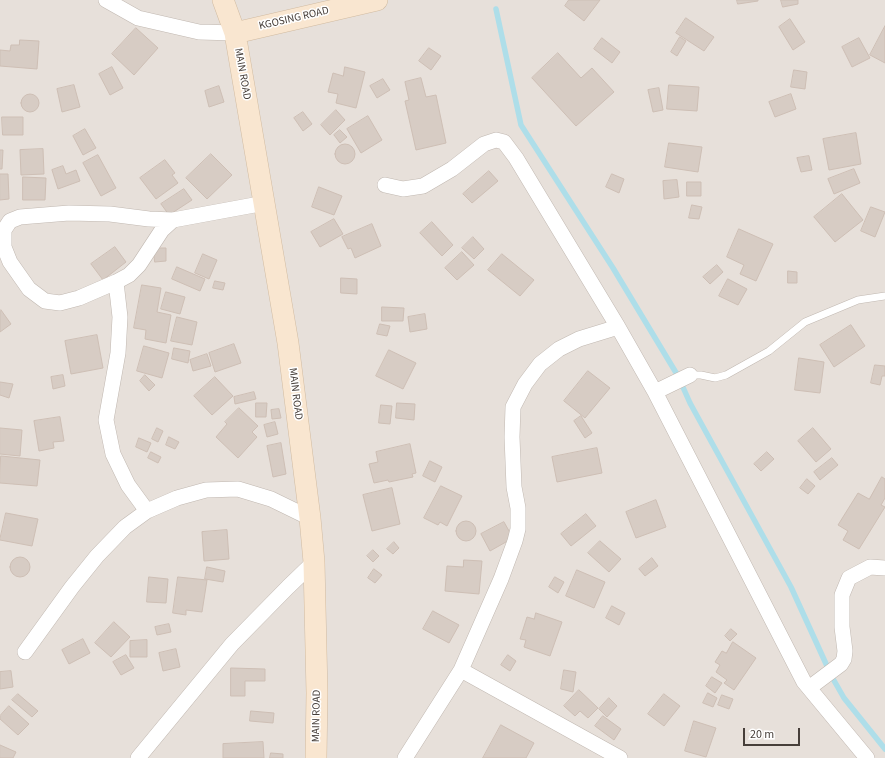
<!DOCTYPE html>
<style>
body{margin:0}
#map{position:relative;width:885px;height:758px;overflow:hidden;background:#f4efeb;font-family:"Source Sans 3",sans-serif}
canvas{display:block}
.scale{position:absolute;left:743px;top:728px;width:57px;height:18px;box-sizing:border-box;border:2px solid #473f3a;border-top:0;padding-left:5px;font-size:12px;line-height:14px;white-space:nowrap;color:#473f3a;-webkit-text-stroke:3px #fff;paint-order:stroke}
</style>
<div id="map">
<canvas width="885" height="758"></canvas>
<div class="scale">20 m</div>
</div>
<script>
const g = document.querySelector('canvas').getContext('2d');
g.lineJoin = 'round';
function paint(path, color) { g.fillStyle = color; g.fill(path, 'evenodd'); }
function strokePath(path, color, width, dash) { g.strokeStyle = color; g.lineWidth = width; g.lineCap = dash ? 'butt' : 'round'; g.setLineDash(dash || []); g.stroke(path); }
function write(font, color, halo, rows, align = 'center') {
  g.font = font + ' "Source Sans 3",sans-serif'; g.lineWidth = 3; g.setLineDash([]); g.textBaseline = 'middle'; g.strokeStyle = halo; g.fillStyle = color; for (const [text, x, y, turn = 0] of rows) {
    g.save(); g.translate(x, y); g.rotate((+turn || 0) * Math.PI / 180); g.textAlign = isNaN(turn) ? turn : align; if (halo) g.strokeText(text, 0, 0); g.fillText(text, 0, 0); g.restore();
  }
}
const residential = new Path2D(`
 M0,0H885V758H0Z`);
const stream = new Path2D(`
 M496,9L521,125L613,268L678,376L690,403L791,587L832,677L844,698L885,749`);
const building = new Path2D(`
 M569,0H600L584,21L565,6Z
 M737,0H758V1L738,4Z
 M781,0H798V4L783,7Z
 M686,18L714,37L704,51L676,33Z
 M790,19L805,42L793,50L779,27Z
 M885,26V63L870,55Z
 M136,28L158,48L134,75L112,54Z
 M680,37L686,41L677,56L671,52Z
 M602,38L620,52L612,63L594,49Z
 M859,38L870,58L852,67L842,47Z
 M20,40L39,41L37,69L0,66V50L10,51L11,45H19Z
 M429,48L441,56L431,70L419,61Z
 M558,53L581,78L592,68L614,92L576,126L532,78Z
 M112,67L123,88L110,95L99,74Z
 M345,67L365,72L356,108L336,103L338,94L328,92L333,73L343,76Z
 M794,70L807,72L805,89L791,87Z
 M421,78L426,97L436,95L446,143L416,150L405,101L409,100L405,82Z
 M383,79L390,90L377,98L370,86Z
 M74,85L80,107L62,112L57,89Z
 M669,85L699,87L697,111L667,109Z
 M219,86L224,102L209,107L205,91Z
 M659,88L663,110L653,112L648,90Z
 M791,94L796,109L775,117L769,102Z
 M21 103a9 9 0 1 1 18 0a9 9 0 1 1-18 0Z
 M336,110L345,120L330,135L321,125Z
 M303,112L312,124L303,131L294,118Z
 M368,116L382,140L361,153L347,129Z
 M2,117H23V135H3Z
 M85,129L96,148L83,155L73,136Z
 M340,130L347,137L340,143L334,135Z
 M856,133L861,164L829,170L823,139Z
 M669,143L702,147L698,172L665,167Z
 M335 154a10 10 0 1 1 20 0a10 10 0 1 1-20 0Z
 M43,149L44,174L21,175L20,150Z
 M0,150H3L2,169H0Z
 M211,154L232,175L207,199L186,178Z
 M98,155L116,188L101,196L83,163Z
 M809,156L812,170L801,172L797,158Z
 M165,160L175,173L172,175L178,183L156,199L140,178Z
 M63,166L66,174L76,170L80,181L58,189L52,170Z
 M854,169L860,183L834,194L828,179Z
 M489,171L498,181L472,203L463,194Z
 M0,174H8L9,199L0,200Z
 M612,174L624,179L619,193L606,187Z
 M23,177L46,178L45,200H23Z
 M677,180L679,197L664,199L663,181Z
 M687,182H701V196H687Z
 M319,187L342,196L334,215L312,207Z
 M184,189L192,200L169,215L161,204Z
 M842,194L863,220L835,242L814,217Z
 M692,205L702,207L699,219L689,218Z
 M871,207L885,212L875,237L861,231Z
 M334,219L343,234L320,247L311,232Z
 M432,222L453,245L442,256L420,233Z
 M372,224L381,246L355,258L351,248L348,249L342,237Z
 M739,229L773,244L756,281L740,274L744,265L727,257Z
 M473,237L484,249L474,259L462,248Z
 M115,247L126,262L103,280L91,264Z
 M154,248H166V261L155,262Z
 M462,252L474,265L457,280L445,268Z
 M203,254L217,260L209,279L195,273Z
 M502,254L534,280L520,296L488,270Z
 M717,265L723,272L710,284L703,277Z
 M177,267L205,279L200,291L172,279Z
 M788,271L797,272V283H788Z
 M341,278L357,279V294L341,293Z
 M728,279L747,289L738,305L719,296Z
 M215,281L225,283L223,290L213,288Z
 M142,285L161,288L157,312L171,315L166,343L145,339L146,330L134,328Z
 M166,292L185,297L180,314L161,309Z
 M382,307L404,308L403,321H382Z
 M1,310L11,324L0,332V311Z
 M425,314L427,329L410,332L408,317Z
 M177,317L197,322L192,345L171,341Z
 M380,324L390,326L387,336L377,334Z
 M851,325L865,346L834,367L820,345Z
 M97,335L103,368L71,374L65,341Z
 M234,344L241,363L215,372L209,353Z
 M144,346L169,353L162,378L137,371Z
 M174,348L190,351L188,363L172,359Z
 M389,350L416,363L403,389L376,376Z
 M207,354L211,366L193,371L190,360Z
 M799,358L824,362L820,393L795,390Z
 M875,365L885,366V376H882L880,385L871,383Z
 M588,371L610,388L585,418L564,401Z
 M63,375L65,386L53,389L51,377Z
 M145,375L155,385L149,391L140,381Z
 M215,377L233,396L212,415L194,396Z
 M0,382L13,384L9,398L0,395Z
 M254,392L256,399L235,404L234,397Z
 M256,403H267L266,417H256Z
 M397,403L415,404L414,420L396,418Z
 M381,405L392,406L390,424L379,423Z
 M239,408L258,426L252,432L257,437L238,458L216,437L227,424L225,422Z
 M279,409L281,418L272,419L271,410Z
 M581,416L592,433L585,438L574,421Z
 M60,417L64,441L53,442L54,448L39,451L34,421Z
 M275,422L278,434L267,437L264,425Z
 M0,428L22,430L20,456L0,454Z
 M157,428L163,431L158,442L152,439Z
 M813,428L831,449L816,462L798,441Z
 M169,437L179,442L175,449L166,445Z
 M139,438L151,443L147,452L136,447Z
 M281,443L286,474L273,477L267,446Z
 M410,444L416,473L412,474L413,477L389,482L388,480L374,483L369,464L378,462L376,452Z
 M597,448L602,473L557,482L552,457Z
 M151,452L161,457L158,463L148,458Z
 M767,452L774,459L761,471L754,464Z
 M1,456L40,460L37,486L0,483Z
 M832,458L838,465L820,480L814,472Z
 M430,461L442,467L435,482L423,476Z
 M882,477L885,479V498L881,505L885,507L859,549L843,540L848,531L838,525L858,493L869,499Z
 M807,479L815,486L808,494L800,488Z
 M441,486L462,496L447,526L440,522L438,525L424,518Z
 M392,488L400,524L372,531L363,495Z
 M656,500L666,527L636,538L626,512Z
 M6,513L38,519L32,546L0,540Z
 M586,514L596,526L571,546L561,534Z
 M456 531a10 10 0 1 1 20 0a10 10 0 1 1-20 0Z
 M504,522L513,538L490,551L481,534Z
 M227,530L229,559L204,561L202,532Z
 M600,541L621,559L609,572L588,553Z
 M394,542L399,548L393,554L387,549Z
 M373,550L379,556L373,562L367,556Z
 M10 567a10 10 0 1 1 20 0a10 10 0 1 1-20 0Z
 M652,558L658,566L645,576L639,569Z
 M464,560L482,561L479,594L445,591L447,566L463,567Z
 M207,567L225,571L223,582L205,579Z
 M374,569L382,575L375,583L368,578Z
 M577,570L605,582L594,608L566,596Z
 M149,577L168,579L166,603L147,602Z
 M178,577L207,580L202,612L186,610V615L173,613Z
 M555,577L564,582L558,593L549,587Z
 M612,606L625,613L619,625L606,618Z
 M433,611L459,625L449,643L423,629Z
 M536,613L562,622L550,656L524,647L526,640L520,639L527,617L534,619Z
 M114,622L130,637L111,657L95,643Z
 M169,624L171,632L157,635L155,627Z
 M731,629L737,634L730,641L725,636Z
 M83,639L90,653L69,664L62,650Z
 M147,640V657H130V641Z
 M733,642L756,658L734,690L724,683L727,680L716,672L720,665L715,662L722,651L726,653Z
 M176,649L180,667L163,671L159,653Z
 M126,655L134,668L121,675L113,662Z
 M508,655L516,661L510,671L501,665Z
 M231,668L265,669V681H245V696H231Z
 M564,670L576,672L573,692L561,689Z
 M11,671L13,687L0,689V672Z
 M712,677L722,683L715,693L706,686Z
 M579,690L598,708L588,718L580,711L575,716L564,706Z
 M708,693L717,698L713,707L703,703Z
 M18,694L38,711L32,717L12,700Z
 M664,694L680,706L664,726L648,714Z
 M722,695L733,699L729,709L718,705Z
 M609,698L617,706L607,717L599,709Z
 M9,706L29,724L18,735L0,719V716Z
 M251,711L274,713L273,723L250,721Z
 M603,716L621,729L614,740L595,726Z
 M694,721L716,728L706,757L685,751Z
 M501,725L534,743L526,758H483Z
 M263,742L264,758H223V744Z
 M0,745L16,752L13,758H0Z
 M271,753L283,754V758H270Z`);
const lane = new Path2D(`
 M690,375H701L715,378L726,375L769,351L805,322L858,300L885,296`);
const street = new Path2D(`
 M106,0L138,18L199,32L235,33
 M385,185L403,189L423,186L452,169L484,144L496,140L504,142L516,158L618,327L655,392L804,682L867,758
 M173,220L162,230L139,265L129,275L116,282L79,298L60,303L45,301L29,289L10,262L4,247V230L10,221L20,217L69,213L110,214L149,219L173,220L265,203
 M116,282L120,317L118,353L106,420L113,454L128,485L147,511
 M655,392L690,375
 M25,652L72,587L97,556L125,527L147,511L177,498L206,490L238,489L271,499L310,518
 M461,670L620,758
 M809,688L841,664L844,659L845,651L842,627V595L849,578L870,567L885,568
 M138,758L232,644L288,587L314,562
 M405,758L461,670L501,579L515,541L518,529V508L514,487L512,437L513,407L525,384L540,364L559,349L579,339L618,327`);
const secondary = new Path2D(`
 M223,0L235,33L288,343L310,518L314,562L317,693L316,758
 M235,33L377,0`);
const streetNames = [
 ["KGOSING ROAD",294,19,-13],
 ["MAIN ROAD",242,74,80],
 ["MAIN ROAD",295,394,83],
 ["MAIN ROAD",317,716,-89]
];
paint(residential, '#e7e0da');
strokePath(stream, '#aedee9', 5.5);
paint(building, '#d7ccc4');
strokePath(building, '#cebfb5', 1);
strokePath(lane, '#c1b8b1', 8);
strokePath(street, '#c1b8b1', 16);
strokePath(secondary, '#d1bba1', 22);
strokePath(lane, '#fff', 7);
strokePath(street, '#fff', 15);
strokePath(secondary, '#f9e6d0', 21);
write('11px', '#473f3a', '#fff', streetNames);
</script>
